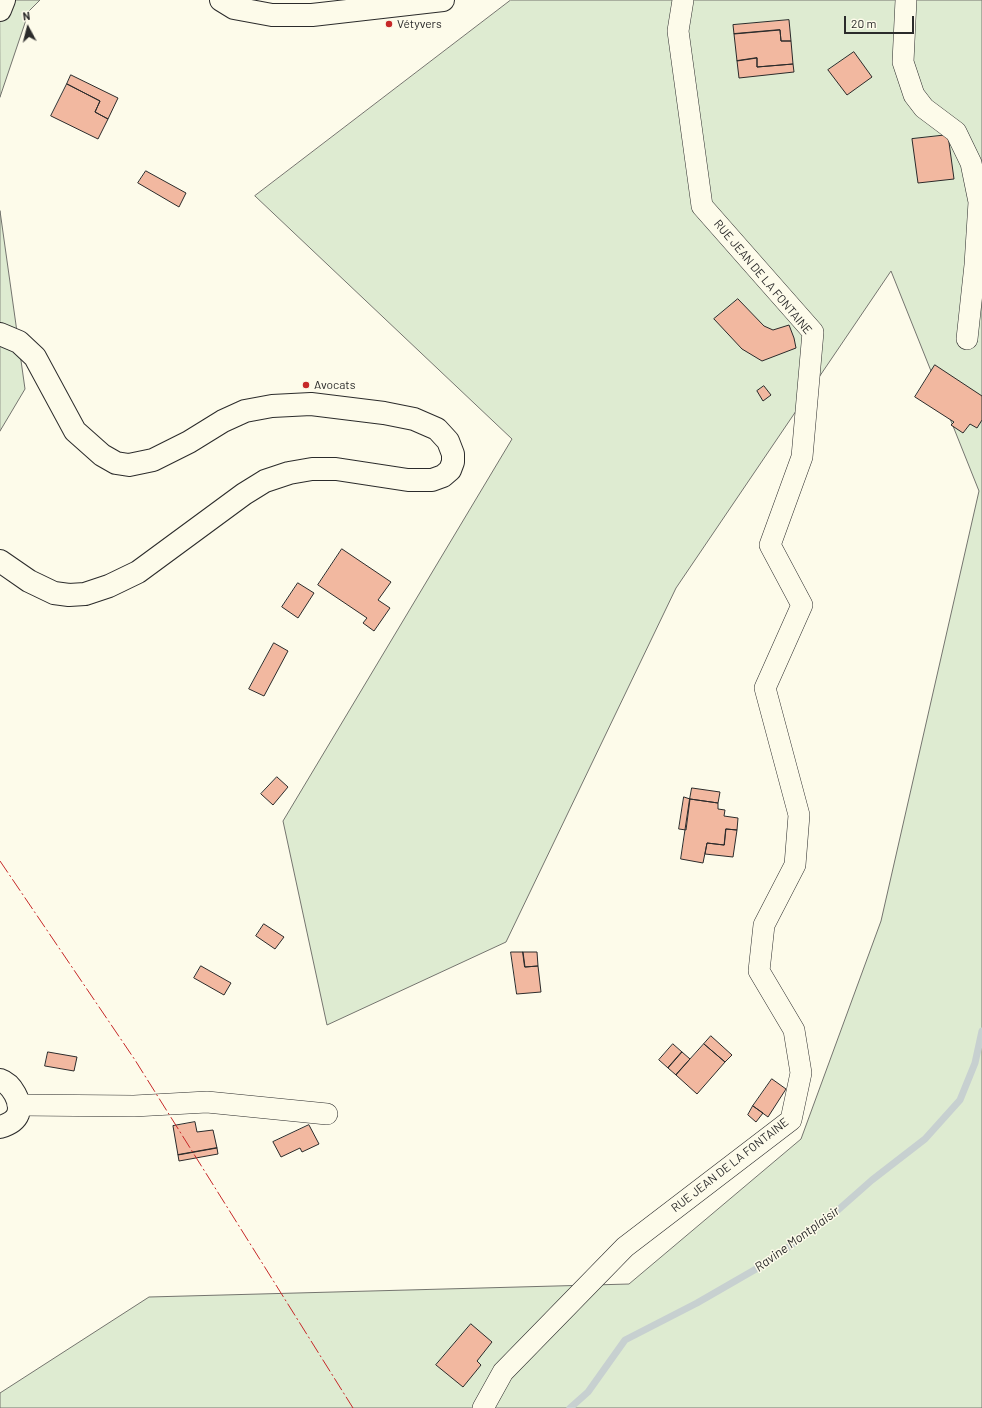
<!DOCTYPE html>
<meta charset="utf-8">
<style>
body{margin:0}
#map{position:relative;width:982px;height:1408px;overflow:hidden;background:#fdfbea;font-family:Barlow,sans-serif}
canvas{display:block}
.north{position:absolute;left:8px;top:8px;width:40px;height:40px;-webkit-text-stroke:3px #fdfbea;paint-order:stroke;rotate:353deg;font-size:11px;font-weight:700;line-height:16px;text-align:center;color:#2b2b2b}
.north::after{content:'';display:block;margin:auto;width:14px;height:18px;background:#2b2b2b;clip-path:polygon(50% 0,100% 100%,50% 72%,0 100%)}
.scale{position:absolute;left:844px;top:16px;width:70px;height:18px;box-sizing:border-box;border:2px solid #2b2b2b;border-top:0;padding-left:5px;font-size:12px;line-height:14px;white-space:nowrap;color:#2b2b2b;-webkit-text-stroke:3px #fdfbea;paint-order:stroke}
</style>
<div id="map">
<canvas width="982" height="1408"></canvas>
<div class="north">N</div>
<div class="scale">20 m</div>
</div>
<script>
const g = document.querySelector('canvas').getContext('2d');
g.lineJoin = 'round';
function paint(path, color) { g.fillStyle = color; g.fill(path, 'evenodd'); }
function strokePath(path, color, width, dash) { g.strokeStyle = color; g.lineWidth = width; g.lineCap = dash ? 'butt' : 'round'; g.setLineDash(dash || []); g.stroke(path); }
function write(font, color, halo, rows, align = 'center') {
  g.font = font + ' Barlow,sans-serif'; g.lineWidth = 3; g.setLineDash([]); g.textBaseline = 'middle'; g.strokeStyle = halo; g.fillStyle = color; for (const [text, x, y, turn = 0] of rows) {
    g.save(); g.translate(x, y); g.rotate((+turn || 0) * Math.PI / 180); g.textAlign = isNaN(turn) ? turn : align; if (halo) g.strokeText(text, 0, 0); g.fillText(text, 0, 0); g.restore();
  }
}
const green = new Path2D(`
 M0,0H40L29,11L0,97Z
 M511,0H982V1408H0V1393L149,1297L629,1284L801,1139L881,921L979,491L891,271L676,588L506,942L327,1025L283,821L512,439L255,196Z
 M0,211L25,389L0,431Z`);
const stream = new Path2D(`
 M570,1408L588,1392L625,1340L697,1303L756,1269L790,1246L838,1210L872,1180L925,1139L960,1100L975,1063L982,1031`);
const building = new Path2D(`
 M789,20L791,41H781L780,30L734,34L733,25Z
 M780,30L781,41H791L793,64L757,67V58L737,61L734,34Z
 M854,52L872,77L847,95L828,70Z
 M757,58V67L793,64L794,72L739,78L737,61Z
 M71,75L118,98L108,119L95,112L100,101L67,84Z
 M67,84L100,101L95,112L108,119L98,139L51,116Z
 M948,135L954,179L918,183L912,139Z
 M146,171L186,193L179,207L138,183Z
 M738,299L764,326L773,330L789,325L794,338L796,348L762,361L742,349L714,319Z
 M935,365L982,396V420L977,428L970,424L963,433L951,425L954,422L915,397Z
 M764,386L771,395L763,401L757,391Z
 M342,549L391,582L378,600L390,608L374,631L363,623L367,618L318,585Z
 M298,583L314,593L298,618L282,607Z
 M274,643L288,651L264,696L249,689Z
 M277,777L288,787L273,805L261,794Z
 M692,788L720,792L718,803L690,799Z
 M684,797L690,799L686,830L679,829Z
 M690,799L718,803V809L725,810L724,816L738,818L737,830L726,829L724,845L707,843L703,863L681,859Z
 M726,829L737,830L733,857L705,854L707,843L724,845Z
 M264,924L284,937L275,949L256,936Z
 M511,952H523L525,967L538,966L541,992L517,994Z
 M523,952H537L538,966L525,967Z
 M201,966L231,983L224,995L194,978Z
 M711,1036L732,1055L725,1062L704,1044Z
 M673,1044L682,1052L668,1068L659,1060Z
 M704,1044L725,1062L697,1094L676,1075Z
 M48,1052L77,1057L74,1071L45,1066Z
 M682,1052L690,1059L676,1075L668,1068Z
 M772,1079L786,1089L768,1117L753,1106Z
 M753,1106L763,1113L756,1122L748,1115Z
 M195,1122L197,1132L213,1130L217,1148L178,1155L173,1126Z
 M309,1125L319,1144L302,1152L300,1148L281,1157L273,1142Z
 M217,1148L218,1154L179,1161L178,1155Z
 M471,1324L492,1342L477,1361L481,1365L463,1387L436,1365Z`);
const minor = new Path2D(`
 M906,0L903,62L914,95L924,108L956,132L971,163L979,202L975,265L967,339
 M18,1105L134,1106L207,1102L327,1114
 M483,1408L503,1372L625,1247L791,1120L801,1073L794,1030L759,971L764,925L795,865L799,815L765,688L802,605L770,545L802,457L813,332L702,206L678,31L683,0`);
const secondary = new Path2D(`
 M221,0L234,8L272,15H312L443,0
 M0,10L4,0
 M0,334L19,342L35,357L75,431L102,455L116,463L129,465L153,460L189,442L223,421L245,411L272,406L311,404L384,413L414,419L437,429L448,441L453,454V462L450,470L443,476L432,480H408L336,469H312L289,473L265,481L244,494L138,572L109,586L85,594L69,595L54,593L29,581L0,561
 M0,1080C12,1084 22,1102 18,1114C15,1122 7,1125 0,1127`);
const power = new Path2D(`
 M0,861L135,1060L353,1408`);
const markers = [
 [389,24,4,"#c62828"],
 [306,385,4,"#c62828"]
];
const poiNames = [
 ["Vétyvers",397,24],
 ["Avocats",314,385]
];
const streetNames = [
 ["RUE JEAN DE LA FONTAINE",763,277,50],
 ["RUE JEAN DE LA FONTAINE",730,1165,-38]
];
const waterNames = [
 ["Ravine Montplaisir",797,1239,-36]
];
paint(green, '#deebd1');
strokePath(green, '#74746e', 1);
strokePath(stream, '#c7d0d0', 7);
paint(building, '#f2b8a0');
strokePath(building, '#2b2b2b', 1);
strokePath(minor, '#2b2b2b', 22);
strokePath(secondary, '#2b2b2b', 24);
strokePath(minor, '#fdfbea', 21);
strokePath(secondary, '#fdfbea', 22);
strokePath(power, '#c62828', 1, [14, 3, 2, 3]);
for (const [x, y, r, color] of markers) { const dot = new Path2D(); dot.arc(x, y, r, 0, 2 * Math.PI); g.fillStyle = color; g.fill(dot); strokePath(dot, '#fdfbea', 1.5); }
write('12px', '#2b2b2b', '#fdfbea', poiNames, 'left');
write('12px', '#2b2b2b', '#fdfbea', streetNames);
write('italic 13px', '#2b2b2b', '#fdfbea', waterNames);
</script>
